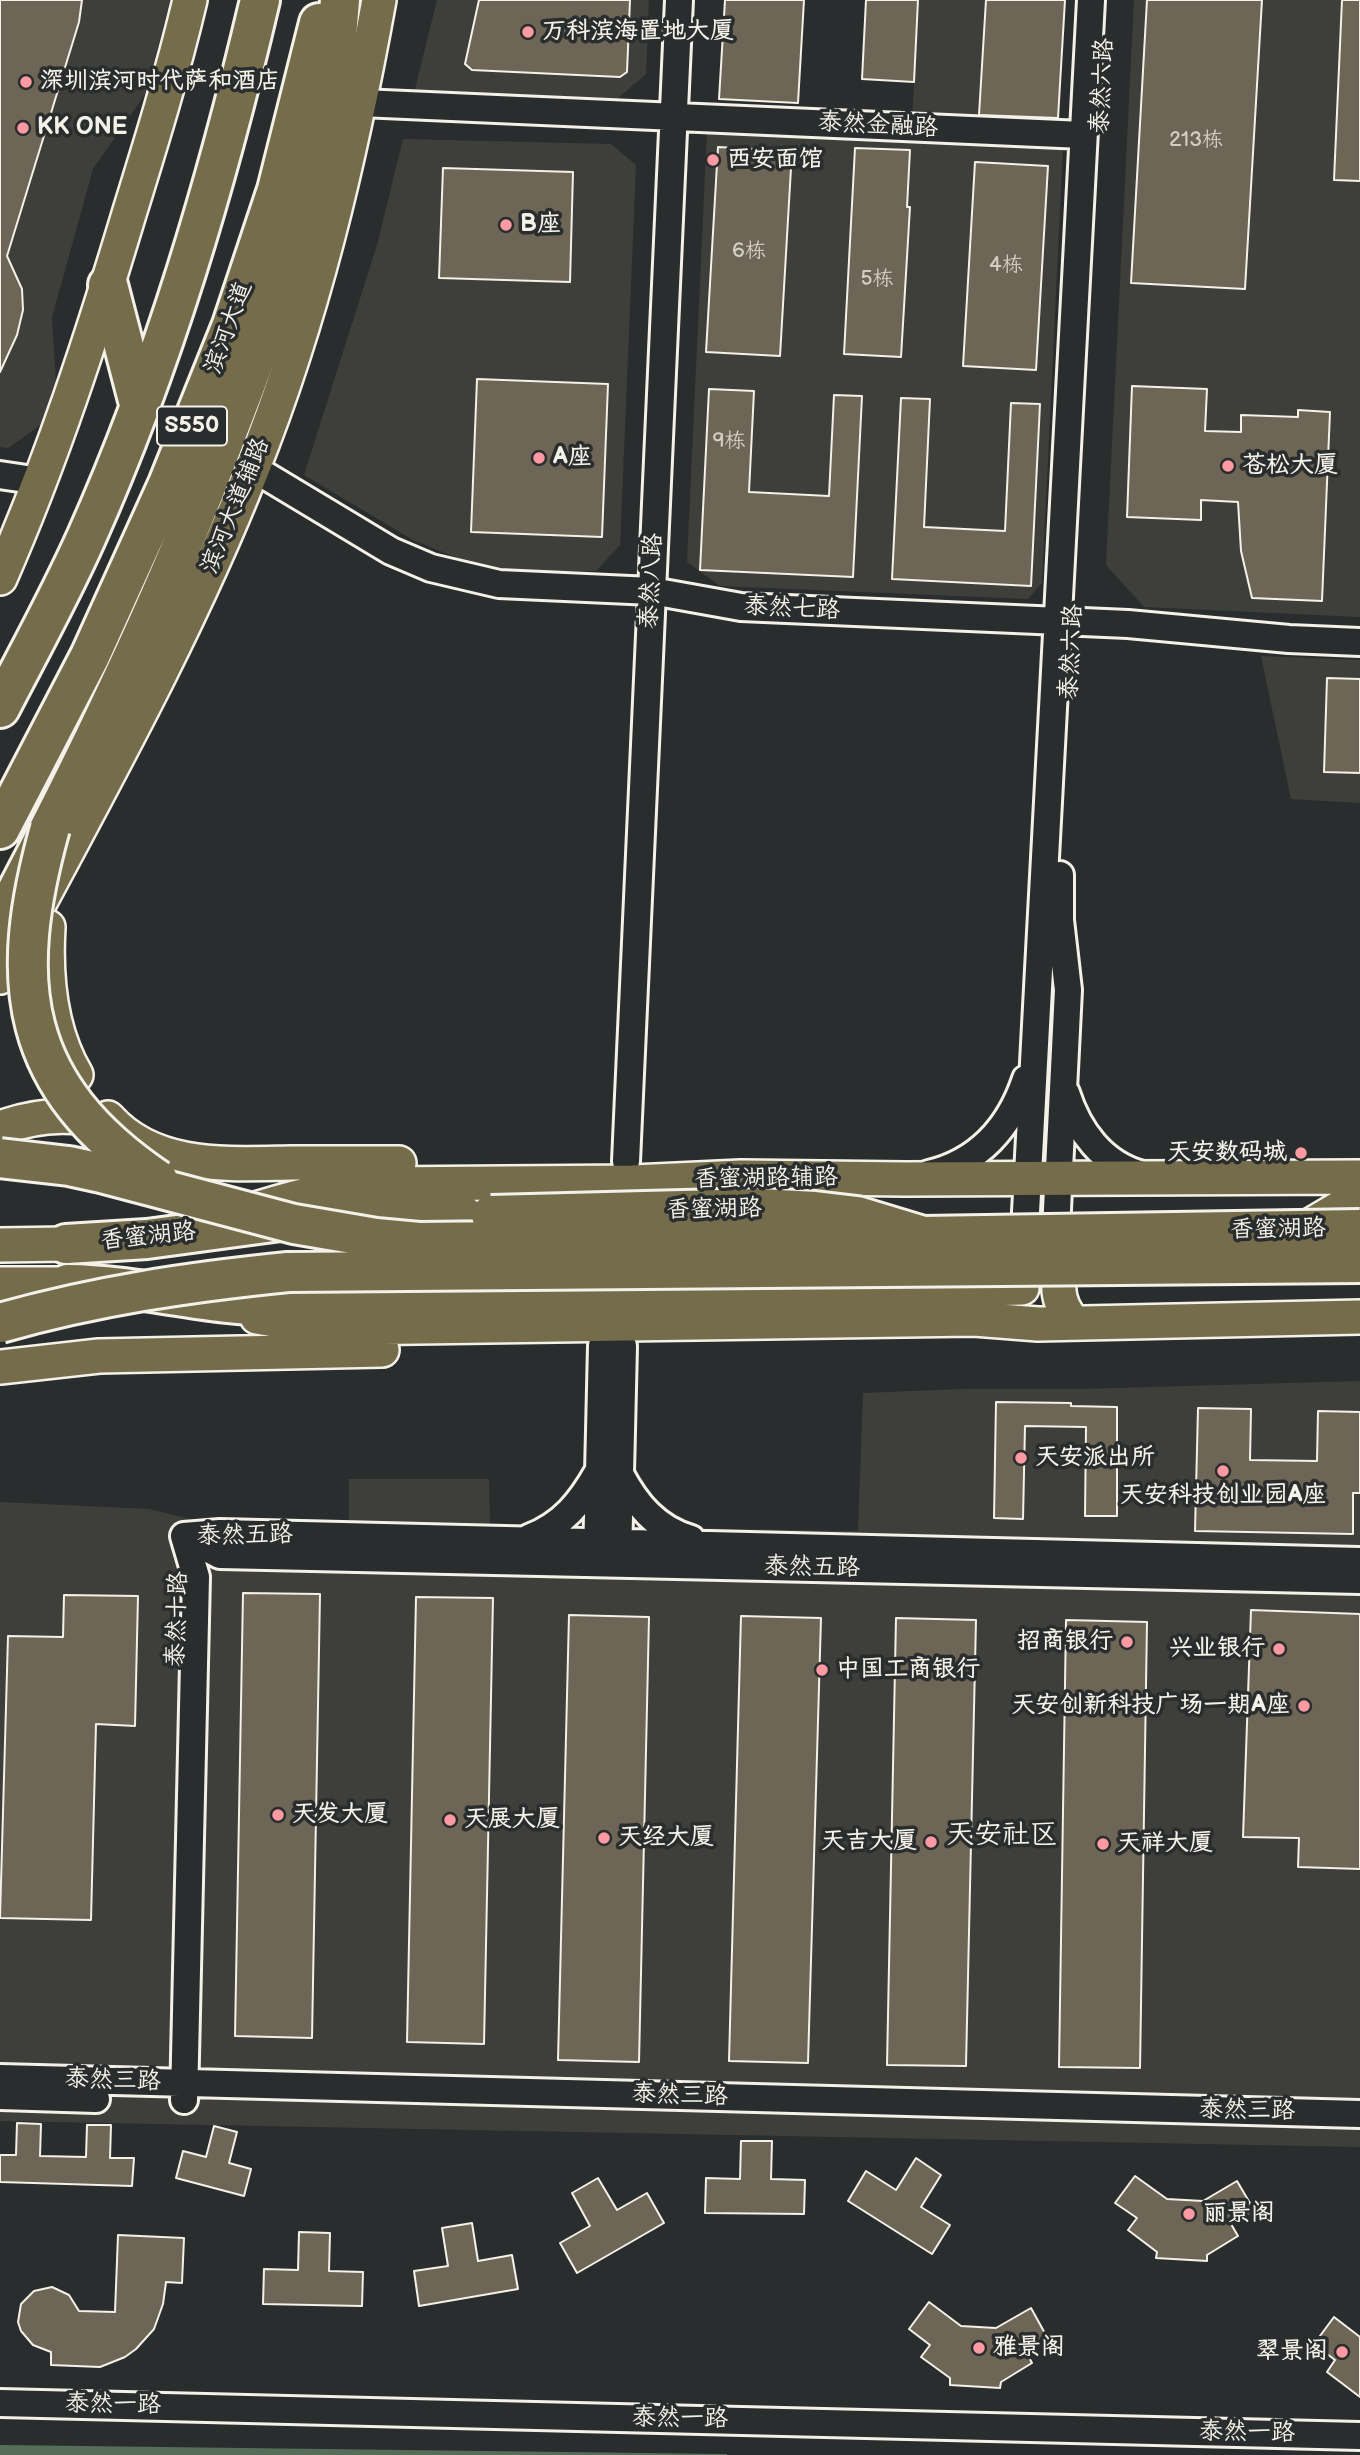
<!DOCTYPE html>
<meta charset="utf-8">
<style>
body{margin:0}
canvas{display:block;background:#2a2d2e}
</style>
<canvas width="1360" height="2455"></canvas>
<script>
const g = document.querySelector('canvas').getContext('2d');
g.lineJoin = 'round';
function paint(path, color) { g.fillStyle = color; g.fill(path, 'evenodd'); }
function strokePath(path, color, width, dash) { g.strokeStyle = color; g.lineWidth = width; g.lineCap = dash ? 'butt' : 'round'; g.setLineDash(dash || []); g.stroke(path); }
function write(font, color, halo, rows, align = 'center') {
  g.font = font + ' "Balsamiq Sans","LXGW WenKai TC",sans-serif'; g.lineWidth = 7; g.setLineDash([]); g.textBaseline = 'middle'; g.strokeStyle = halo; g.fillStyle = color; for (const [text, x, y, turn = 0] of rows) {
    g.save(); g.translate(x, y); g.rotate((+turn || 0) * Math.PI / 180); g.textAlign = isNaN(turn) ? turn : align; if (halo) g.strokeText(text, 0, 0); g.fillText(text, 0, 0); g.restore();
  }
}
const built = new Path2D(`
 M0,0H170L146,93L93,169L52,317L56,383L42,424L8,448L0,447Z
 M437,0H649L646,74L616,100L414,93Z
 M919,0H1065L1057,125L912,118Z
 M1134,0H1360V617L1144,607L1106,565Z
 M707,131L1063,148L1042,583L1028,599L720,586L687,562Z
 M403,139L611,144L636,165L620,545L596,571H504L462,560L413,540L304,475L377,245Z
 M1261,656L1360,660V803L1291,799Z
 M1360,1381V2147L0,2121V1502L149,1509L207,1523L349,1524V1479H489L490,1525L858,1531L863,1393L963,1389H1080Z`);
const green = new Path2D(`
 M0,2445L727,2454V2455H0Z`);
const building = new Path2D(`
 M0,0H82L79,22L7,256L22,289L23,310L17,335L0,372Z
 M479,0H630L627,72L620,77L472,70L465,64Z
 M725,0H804L798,103L719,99Z
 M866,0H918L914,82L862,79Z
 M986,0H1065L1058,118L979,115Z
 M1147,0H1262L1245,289L1131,283Z
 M1342,0H1360V181L1334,180Z
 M718,147L792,151L780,356L706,352Z
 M855,148L910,150L907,207H910L901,357L844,354Z
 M975,162L1048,166L1036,370L963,366Z
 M443,168L573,172L570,282L439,278Z
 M477,379L608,384L602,537L471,532Z
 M1132,386L1207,389L1205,431L1241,432V415L1298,417V410L1330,412L1322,601L1252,598L1241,551L1238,502L1201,500V520L1127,517Z
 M709,389L754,391L749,492L829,496L834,395L862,396L853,577L700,570Z
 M901,398L930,399L924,527L1005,531L1011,403L1040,404L1031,586L892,579Z
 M1327,678L1360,679V773L1324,772Z
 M996,1402L1071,1403V1406L1117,1407V1516H1085L1086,1427L1025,1426L1023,1519L994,1518Z
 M1198,1408L1251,1409L1250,1460L1317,1461L1318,1411L1360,1412V1493H1353V1534L1195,1531Z
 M243,1593L320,1594L312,2038L235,2036Z
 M64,1595L138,1596L135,1726L96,1724L91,1920L0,1918L8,1636L63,1637Z
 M416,1597L493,1598L484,2044L407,2042Z
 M1251,1610L1360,1614V1869L1298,1867L1299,1838L1243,1837Z
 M569,1615L649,1617L639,2062L558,2060Z
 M741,1616L821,1618L808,2063L729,2061Z
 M896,1618L976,1620L966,2066L887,2065Z
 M1066,1620L1147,1622L1140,2068L1059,2067Z
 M17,2123L41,2124L40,2156L86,2157L87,2125H111L110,2158H134L132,2186L0,2182V2155H16Z
 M214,2126L237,2132L229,2163L251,2169L244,2196L176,2178L183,2151L206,2157Z
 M741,2141H772L771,2179L805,2180L804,2214L705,2213L706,2178L740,2179Z
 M916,2158L941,2175L921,2207L950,2225L932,2254L848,2201L866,2171L896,2190Z
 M1135,2176L1167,2199L1203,2201L1237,2181L1254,2210L1231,2224L1238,2236L1207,2255V2261L1156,2258L1157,2252L1128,2230L1137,2218L1115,2203Z
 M598,2178L617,2210L647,2193L664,2223L577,2273L560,2243L590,2226L572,2193Z
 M472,2223L478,2261L512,2255L518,2289L419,2306L414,2271L448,2266L442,2228Z
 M299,2232L330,2233L329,2271L363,2272L362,2306L263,2304L264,2269L298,2270Z
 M118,2235L184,2238L182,2283L166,2282L163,2304L154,2329L136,2349L125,2357L100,2367L51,2365V2352L33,2345L21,2331L18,2322L21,2304L34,2291L52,2287L69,2295L79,2311L115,2312Z
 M929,2302L961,2326L996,2328L1031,2308L1047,2337L1025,2350L1032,2363L1001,2382L1000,2388L950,2385V2378L921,2357L930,2345L909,2329Z
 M1334,2317L1360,2337V2397L1327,2372L1335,2360L1314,2344Z`);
const minor = new Path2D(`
 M361,103L1083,135
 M253,468L391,551L431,568L499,584L652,591L741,607L1128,624L1289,639L1360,642
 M0,475L40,481
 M1066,1093C1078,1131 1103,1165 1143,1175
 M626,1161L679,0
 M929,1174C979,1162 1010,1127 1026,1079
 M1024,1249L1091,0
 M1055,1249L1068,990L1060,920V875
 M620,1474C636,1504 656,1529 691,1539
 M184,1536L220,1555L1360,1580
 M184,1536L220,1533L1360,1561
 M529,1538C563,1525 581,1502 598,1472
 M597,1558L602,1346
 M618,1558L623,1346
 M0,2078L1360,2114
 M0,2096L96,2099
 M184,2100L196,1577L184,1536
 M0,2403L1360,2436`);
const major = new Path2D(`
 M0,578C52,460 92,337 129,214C151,143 173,72 190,0
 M48,927C45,977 50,1031 76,1075
 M0,977C88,810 183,645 252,470C313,318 350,160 379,0
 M108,1118C154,1170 228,1164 291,1163C327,1163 363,1163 399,1163
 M0,1128C33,1116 69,1112 103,1122
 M240,1214C289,1198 327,1188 379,1184L633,1182L741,1177L905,1179L1360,1177
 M1296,1234L1360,1196
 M0,1245L66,1244
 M0,1284H68
 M856,1304L908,1291L1022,1288
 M257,1317L308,1326L348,1328L974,1319L1038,1324L1360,1317
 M1074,1323C1052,1298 1052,1264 1087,1252
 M0,1367L99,1356L382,1350`);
const highway = new Path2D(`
 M108,285L139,404
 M0,708C29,652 60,596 86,538C163,366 217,183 260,0
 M0,829L90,656L168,484L232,325L277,190L319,23
 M0,923C85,764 163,602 227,433C263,340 299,244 322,147C333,98 336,49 340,0
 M66,1244L147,1239L288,1220L463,1215
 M68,1284C140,1285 206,1306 279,1306C340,1307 403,1301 465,1299C571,1296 677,1295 783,1293L811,1291L890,1276`);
const highwayBridge = new Path2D(`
 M50,828C7,982 18,1085 158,1180
 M0,1158L69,1166L101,1173L294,1224L376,1238L419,1242L923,1236
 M491,1215L760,1208L815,1211L857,1216L923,1236L1360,1229
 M0,1323C95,1296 189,1282 288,1272L1360,1263`);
const markers = [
 [528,32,7,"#ff9aa2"],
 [26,82,7,"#ff9aa2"],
 [23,128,7,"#ff9aa2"],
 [713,160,7,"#ff9aa2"],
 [506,225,7,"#ff9aa2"],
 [539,458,7,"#ff9aa2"],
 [1228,466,7,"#ff9aa2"],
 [1301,1153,7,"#ff9aa2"],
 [1021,1458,7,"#ff9aa2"],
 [1223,1471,7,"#ff9aa2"],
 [1127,1642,7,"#ff9aa2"],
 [1279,1649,7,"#ff9aa2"],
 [822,1670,7,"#ff9aa2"],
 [1304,1706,7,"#ff9aa2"],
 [278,1815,7,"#ff9aa2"],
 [450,1820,7,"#ff9aa2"],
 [604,1838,7,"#ff9aa2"],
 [931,1842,7,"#ff9aa2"],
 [1103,1844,7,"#ff9aa2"],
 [1189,2214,7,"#ff9aa2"],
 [979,2348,7,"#ff9aa2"],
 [1342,2352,7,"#ff9aa2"]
];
const numberNames = [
 ["213栋",1196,141],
 ["6栋",749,252],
 ["4栋",1006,266],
 ["5栋",877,280],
 ["9栋",729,442]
];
const shields = [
 [192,426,70]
];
const shieldNames = [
 ["S550",192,426]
];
const poiNames = [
 ["万科滨海置地大厦",542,32],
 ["深圳滨河时代萨和酒店",40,82],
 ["KK ONE",37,128],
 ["西安面馆",727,160],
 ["B座",520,225],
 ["A座",553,458],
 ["苍松大厦",1242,466],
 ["天安数码城",1287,1153,"right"],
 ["天安派出所",1035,1458],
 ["天安科技创业园A座",1223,1496,"center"],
 ["招商银行",1113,1642,"right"],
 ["兴业银行",1265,1649,"right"],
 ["中国工商银行",836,1670],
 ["天安创新科技广场一期A座",1290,1706,"right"],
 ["天发大厦",292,1815],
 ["天展大厦",464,1820],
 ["天经大厦",618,1838],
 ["天吉大厦",917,1842,"right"],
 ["天祥大厦",1117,1844],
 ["丽景阁",1203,2214],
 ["雅景阁",993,2348],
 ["翠景阁",1328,2352,"right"]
];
const streetNames = [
 ["泰然六路",1103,86,-87],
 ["泰然金融路",878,126,3],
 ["滨河大道",229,328,-70],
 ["滨河大道辅路",236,506,-68],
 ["泰然八路",652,581,-87],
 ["泰然七路",792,609,3],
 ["泰然六路",1072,652,-87],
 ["香蜜湖路辅路",766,1179,-1],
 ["香蜜湖路",714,1210,-1],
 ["香蜜湖路",1278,1230,-1],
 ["香蜜湖路",148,1237,-6],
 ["泰然五路",245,1536,-1],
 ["泰然五路",812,1568,1],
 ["泰然十路",178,1619,-88],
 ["泰然三路",113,2081,2],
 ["泰然三路",680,2096,2],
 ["泰然三路",1247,2111,1],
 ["泰然一路",113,2405,1],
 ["泰然一路",680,2419,1],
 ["泰然一路",1247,2433,1]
];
const quarterNames = [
 ["天安社区",1002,1836]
];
paint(built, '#3e3e3a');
paint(green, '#566d5a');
paint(building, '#6d6555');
strokePath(building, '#f4f1e8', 2);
strokePath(minor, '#f4f1e8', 32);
strokePath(major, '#f4f1e8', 38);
strokePath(highway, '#f4f1e8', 44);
strokePath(minor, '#2a2d2e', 26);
strokePath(major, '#746c4b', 33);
strokePath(highway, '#746c4b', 38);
strokePath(highwayBridge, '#f4f1e8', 44, []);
strokePath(highwayBridge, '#746c4b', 38);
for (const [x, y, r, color] of markers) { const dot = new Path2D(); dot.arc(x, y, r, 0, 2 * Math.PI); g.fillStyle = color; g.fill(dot); strokePath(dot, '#2a2d2e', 2.5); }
write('21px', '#d2cec3', null, numberNames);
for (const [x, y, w] of shields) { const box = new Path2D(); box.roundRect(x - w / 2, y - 19.5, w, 39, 5); g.fillStyle = '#2a2d2e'; g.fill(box); strokePath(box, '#f4f1e8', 2); }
write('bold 23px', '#f4f1e8', null, shieldNames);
write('bold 24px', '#f4f1e8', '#2a2d2e', poiNames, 'left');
write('24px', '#f4f1e8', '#2a2d2e', streetNames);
write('28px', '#f4f1e8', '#2a2d2e', quarterNames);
</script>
